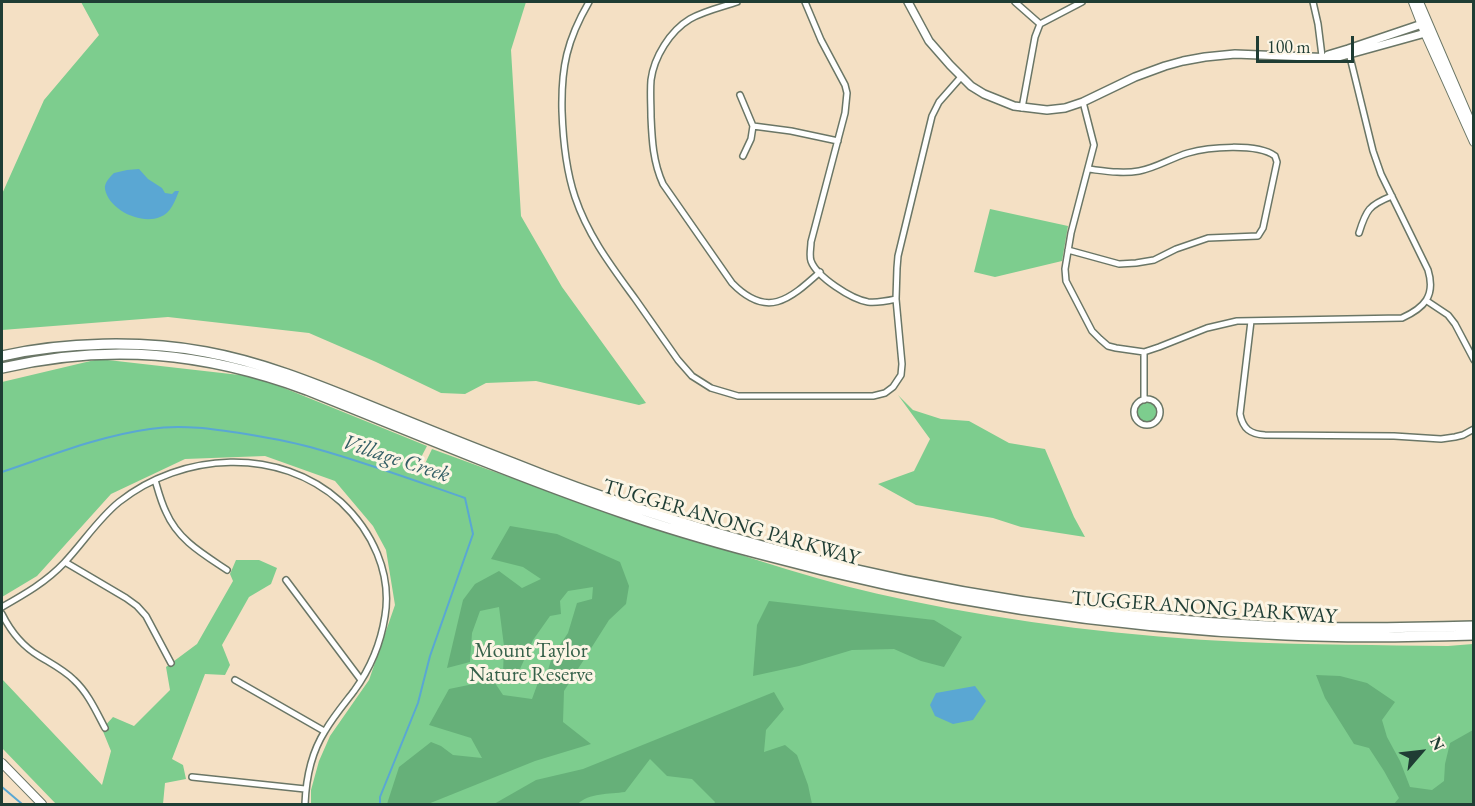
<!DOCTYPE html>
<style>
body{margin:0}
#map{position:relative;width:1475px;height:806px;overflow:hidden;background:#f4e0c4;font-family:"EB Garamond",serif}
canvas{display:block}
.frame{position:absolute;inset:0;border:3px solid #1f3d34;pointer-events:none}
.north{position:absolute;left:1391px;top:722px;width:60px;height:60px;-webkit-text-stroke:4px #fcf5e5;paint-order:stroke;rotate:62deg;font-size:16px;font-weight:700;line-height:24px;text-align:center;color:#1f3d34}
.north::after{content:'';display:block;margin:auto;width:21px;height:27px;background:#1f3d34;clip-path:polygon(50% 0,100% 100%,50% 72%,0 100%)}
.scale{position:absolute;left:1256px;top:36px;width:98px;height:27px;box-sizing:border-box;border:3px solid #1f3d34;border-top:0;padding-left:8px;font-size:18px;line-height:21px;white-space:nowrap;color:#1f3d34;-webkit-text-stroke:4px #fcf5e5;paint-order:stroke}
</style>
<div id="map">
<canvas width="1475" height="806"></canvas>
<div class="frame"></div>
<div class="north">N</div>
<div class="scale">100 m</div>
</div>
<script>
const g = document.querySelector('canvas').getContext('2d');
g.lineJoin = 'round';
function paint(path, color) { g.fillStyle = color; g.fill(path, 'evenodd'); }
function strokePath(path, color, width, dash) { g.strokeStyle = color; g.lineWidth = width; g.lineCap = dash ? 'butt' : 'round'; g.setLineDash(dash || []); g.stroke(path); }
function write(font, color, halo, rows, align = 'center') {
  g.font = font + ' "EB Garamond",serif'; g.lineWidth = 6; g.setLineDash([]); g.textBaseline = 'middle'; g.strokeStyle = halo; g.fillStyle = color; for (const [text, x, y, turn = 0] of rows) {
    g.save(); g.translate(x, y); g.rotate((+turn || 0) * Math.PI / 180); g.textAlign = isNaN(turn) ? turn : align; if (halo) g.strokeText(text, 0, 0); g.fillText(text, 0, 0); g.restore();
  }
}
const green = new Path2D(`
 M81,2H526L511,50L521,216L562,287L646,403L639,405L536,381L486,383L465,394L441,393L376,362L309,333L168,317L2,330V194L44,100L99,35Z
 M990,209L1068,226L1062,261L995,277L974,272Z
 M99,359L257,377L427,446L416,467L422,470L432,449C510,478 590,505 669,531C746,557 827,584 906,600C1016,623 1131,637 1243,642C1311,645 1380,645 1448,646L1473,644V804H311V790L319,761L330,736L369,680L395,605L386,550L373,526L335,481L265,456L185,459L111,494L37,576L2,597V382Z
 M898,395L913,410L941,419L969,421L1009,443L1045,449L1074,517L1085,537L1021,527L993,518L916,505L878,484L914,471L930,439Z
 M1137 412a10 10 0 1 1 20 0a10 10 0 1 1-20 0Z
 M236,560H259L277,568L271,584L249,597L222,645L230,665L225,675L205,674L172,759L183,765L186,779L165,783L163,804H56L2,748V679L102,785L111,751L102,729L113,717L134,726L170,690L166,667L197,644L233,581L230,574Z`);
const forest = new Path2D(`
 M510,526L557,534L620,562L629,586L626,604L609,620L564,691L563,722L591,744L535,761L428,804H387L399,767L431,742L441,746L453,755L482,758L471,738L429,725L449,689L493,680L503,695L532,699L540,677L548,670L552,657L568,633L577,603L592,599L593,587L568,591L560,601L561,614L550,616L533,640L520,669L503,674L504,646L499,607L480,611L472,633L470,662L447,668L463,600L475,584L499,571L522,588L541,579L523,567L491,559Z
 M769,601L934,620L962,637L944,667L921,661L894,649L852,650L799,666L753,676L757,625Z
 M1316,675L1340,676L1367,683L1395,702L1382,720L1387,737L1400,761L1410,787L1432,790L1444,781L1445,764L1450,743L1473,730V804H1394L1399,798L1384,771L1369,748L1354,744L1325,698Z
 M774,692L784,709L766,730L764,752L785,745L797,755L808,785L812,804H714L715,802L692,779L667,776L650,759L625,792C610,794 588,793 578,804H494L536,780L583,769Z`);
const water = new Path2D(`
 M139,169L148,179L162,188L165,193L172,194L175,191H179C175,201 171,213 160,217C141,225 109,210 105,189C104,183 110,177 114,173L127,170Z
 M975,686L986,701L973,720L953,724L935,716L930,705L936,693Z`);
const stream = new Path2D(`
 M2,472C50,456 99,436 150,429C182,424 214,429 246,434C270,438 294,442 317,449C367,463 416,481 465,498L473,534L430,656L418,703L380,797V804
 M2,787L22,804`);
const minor = new Path2D(`
 M589,2C567,40 561,67 562,111C563,140 566,170 575,197C588,236 612,267 636,300C650,320 664,340 678,360L692,376L711,388L738,396H873L885,393L893,387L901,375L902,364L896,299L897,268L898,256L932,116L939,102L961,77
 M737,2C722,7 704,11 690,19C670,31 654,57 651,80C650,92 651,104 651,117C652,140 653,162 663,184L732,283C767,319 789,300 820,272
 M805,2L821,40L845,85L847,93L845,113L811,242C811,248 809,255 811,261C817,277 851,299 868,302C877,303 887,301 896,299
 M1015,2L1040,24
 M1313,2L1318,24L1322,56
 M740,95L753,126L751,139L743,156
 M1083,102L1094,145L1071,233L1065,269L1066,281L1092,331L1100,339L1108,346L1116,348L1144,352L1159,347L1207,328L1237,321L1402,318C1424,308 1436,296 1428,270L1381,174L1373,151L1349,53
 M1022,108L1035,37L1040,24L1082,2
 M753,126L791,131L838,141
 M1359,233C1366,210 1369,205 1392,196
 M1068,250L1119,264L1136,263L1154,260L1176,249L1208,238L1258,236L1263,228L1277,162L1275,156C1257,143 1208,147 1188,153C1171,158 1156,168 1139,171C1122,174 1105,171 1088,169
 M1427,301L1448,315L1455,324L1474,360
 M1251,321L1240,414C1243,429 1250,434 1265,435L1394,436L1441,439L1455,437L1463,435L1474,429
 M1144,352V400
 M1134 412a13 13 0 1 1 26 0a13 13 0 1 1-26 0Z
 M155,480C158,490 161,502 166,512C178,540 203,554 227,570
 M65,562L126,598L137,606L146,616L171,663
 M286,580L361,680
 M2,607C25,594 46,582 64,563C83,543 98,519 119,502C182,452 279,446 341,502C372,531 392,573 385,616C381,642 370,669 354,691C344,704 333,717 325,731C311,753 306,779 305,804
 M2,614C11,632 22,646 39,656C52,664 64,670 74,680C88,693 96,711 105,728
 M235,680L324,731
 M192,777L305,789`);
const tertiary = new Path2D(`
 M908,2L929,41L950,65L971,86L984,94L1014,106L1047,110L1065,108L1083,102L1135,77L1165,66L1183,61L1205,57L1235,54L1335,58L1429,32
 M1328,55L1348,49L1425,23`);
const secondary = new Path2D(`
 M1413,2L1425,33L1474,142
 M1419,2L1474,130
 M2,763L42,804`);
const motorway = new Path2D(`
 M2,356C64,342 142,340 206,352C261,362 313,383 365,404C414,424 463,444 513,463C602,499 694,528 788,553C944,594 1107,618 1268,626C1337,629 1405,628 1474,626
 M2,368C109,343 204,352 307,390C412,432 516,476 623,513C666,528 711,541 756,553C929,600 1107,628 1286,635C1349,638 1411,637 1474,635`);
const streetNames = [
 ["TUGGERANONG PARKWAY",731,523,16],
 ["TUGGERANONG PARKWAY",1204,608,4]
];
const parkNames = [
 ["Mount Taylor",531,651],
 ["Nature Reserve",531,675]
];
const waterNames = [
 ["Village Creek",396,459,18]
];
paint(green, '#7dcd8e');
paint(forest, '#66b079');
paint(water, '#5aa7d3');
strokePath(stream, '#5aa7d3', 2);
strokePath(minor, '#6a7666', 8);
strokePath(tertiary, '#6a7666', 10);
strokePath(secondary, '#6a7666', 10);
strokePath(motorway, '#6a7666', 12);
strokePath(minor, '#fff', 5);
strokePath(tertiary, '#fff', 7);
strokePath(secondary, '#fff', 8);
strokePath(motorway, '#fff', 9);
write('21px', '#1f3d34', '#fcf5e5', streetNames);
write('21px', '#36614a', '#fcf5e5', parkNames);
write('italic 22px', '#315d64', '#fcf5e5', waterNames);
</script>
